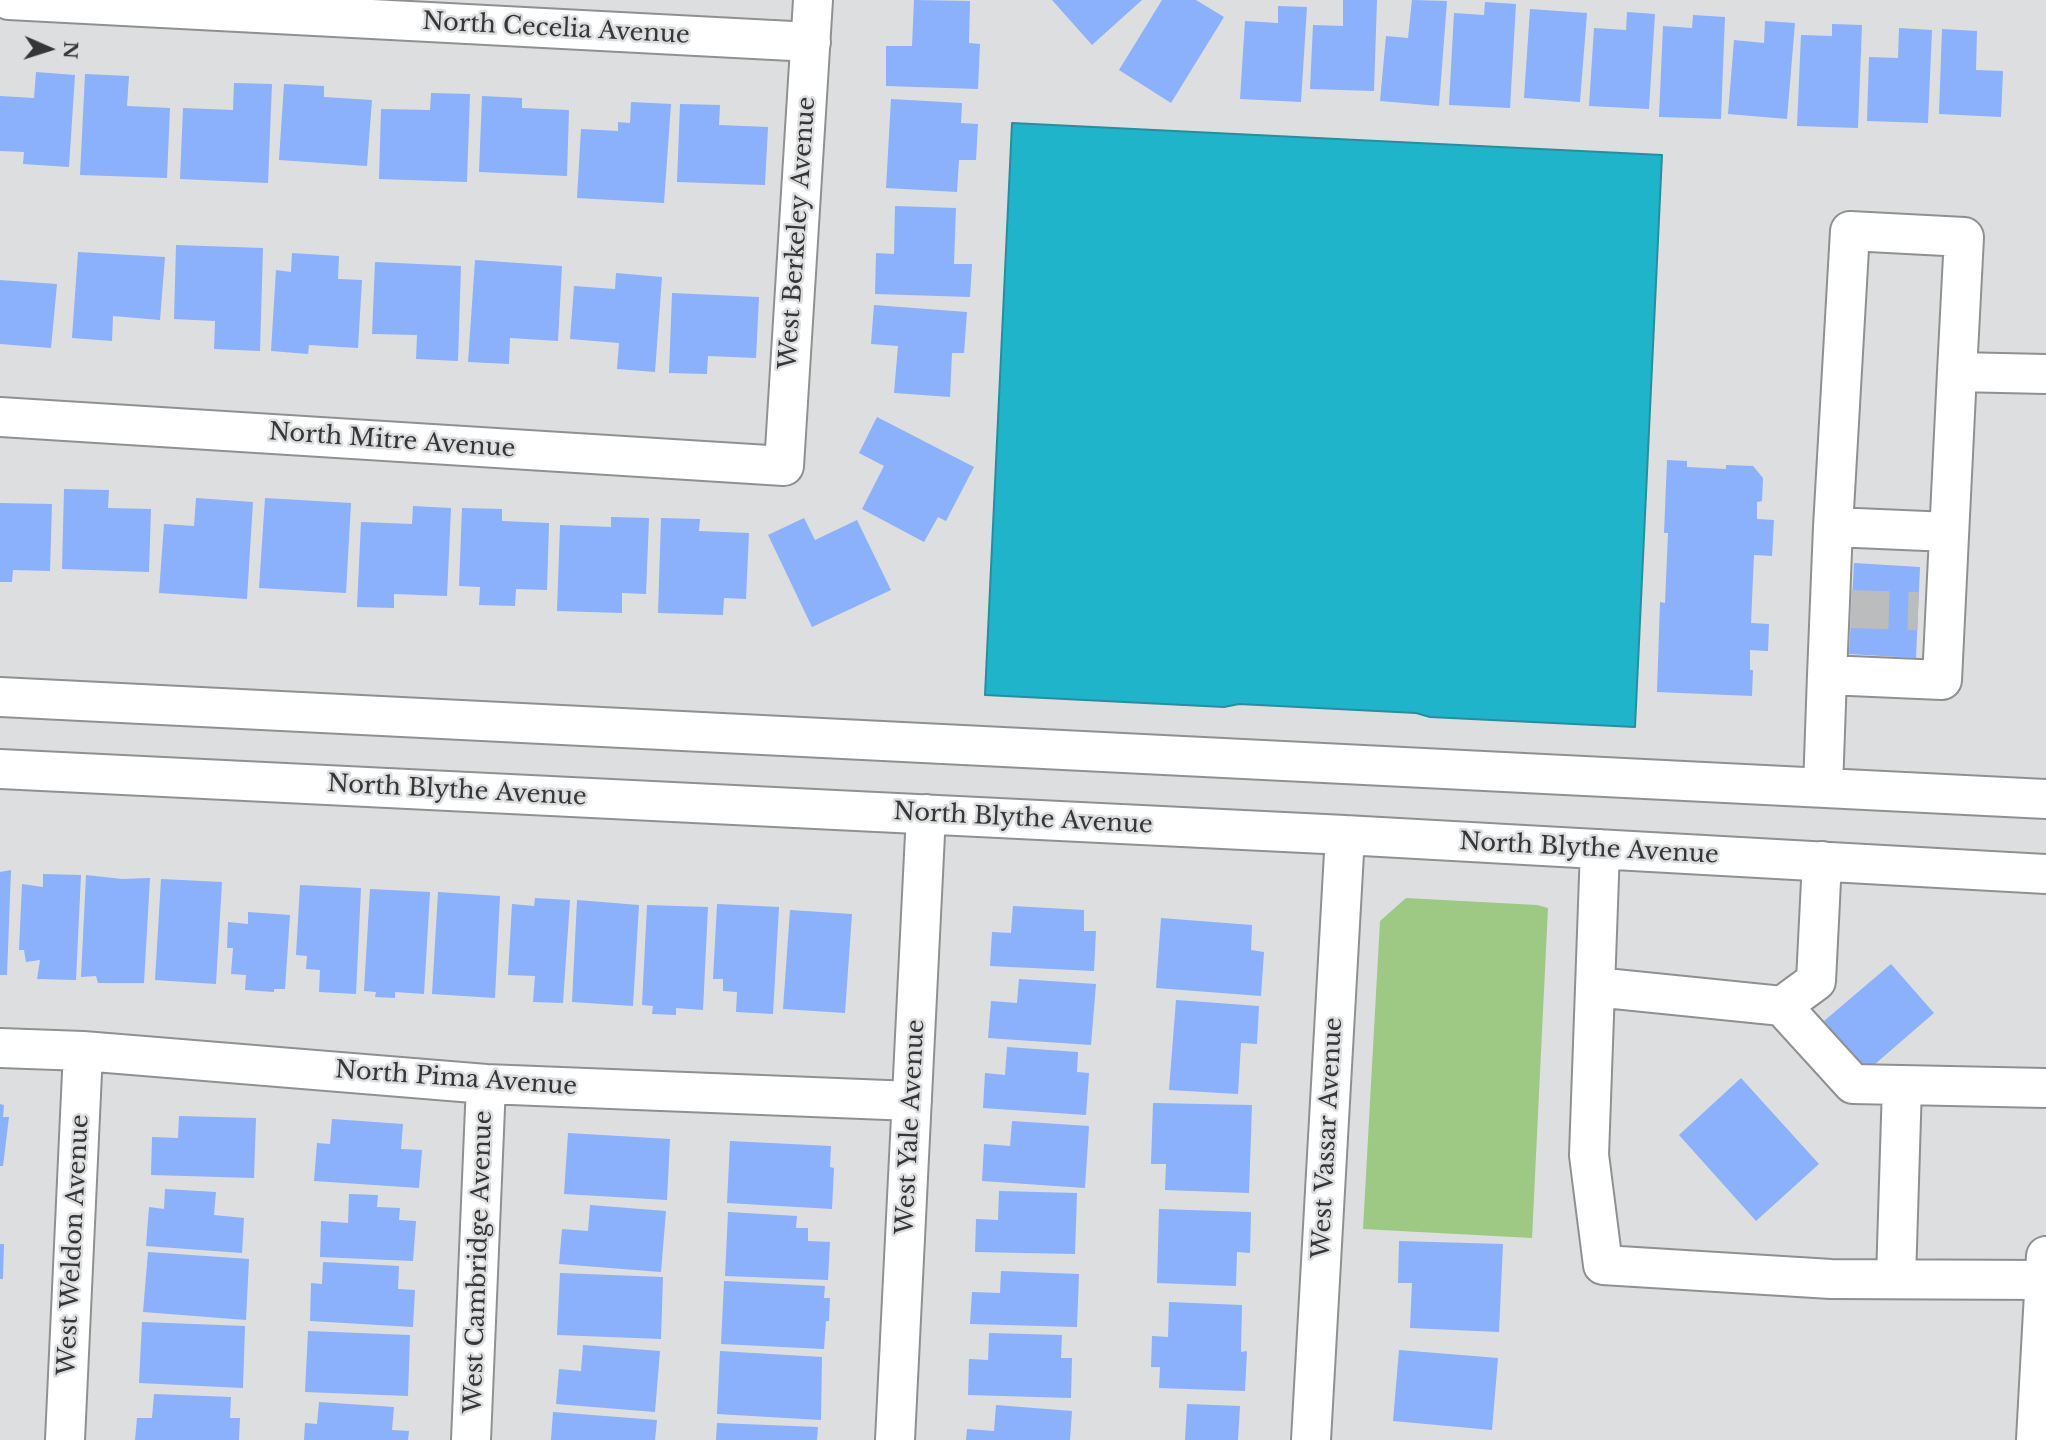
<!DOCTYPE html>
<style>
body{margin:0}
#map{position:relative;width:2046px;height:1440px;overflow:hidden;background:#dddee0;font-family:"Libre Baskerville",serif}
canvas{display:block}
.north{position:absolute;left:14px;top:14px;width:70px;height:70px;-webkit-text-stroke:5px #dddee0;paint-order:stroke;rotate:93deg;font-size:19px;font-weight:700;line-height:28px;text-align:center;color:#353637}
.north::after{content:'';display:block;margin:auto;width:24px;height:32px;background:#353637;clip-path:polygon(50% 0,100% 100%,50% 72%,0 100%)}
</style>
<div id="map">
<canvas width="2046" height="1440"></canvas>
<div class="north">N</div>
</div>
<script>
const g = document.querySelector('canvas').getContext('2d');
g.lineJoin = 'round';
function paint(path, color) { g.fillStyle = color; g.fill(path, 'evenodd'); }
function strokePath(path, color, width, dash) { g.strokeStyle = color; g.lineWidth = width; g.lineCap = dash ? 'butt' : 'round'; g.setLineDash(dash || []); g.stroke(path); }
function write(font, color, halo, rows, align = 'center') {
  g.font = font + ' "Libre Baskerville",serif'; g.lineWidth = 5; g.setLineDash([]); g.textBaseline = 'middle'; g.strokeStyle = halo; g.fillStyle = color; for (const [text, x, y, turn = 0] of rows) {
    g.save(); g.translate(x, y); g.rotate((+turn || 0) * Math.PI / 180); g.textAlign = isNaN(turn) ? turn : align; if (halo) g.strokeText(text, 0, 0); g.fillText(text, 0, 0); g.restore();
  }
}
const green = new Path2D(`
 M1406,898L1537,905L1548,908L1532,1238L1363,1229L1380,921Z`);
const water = new Path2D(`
 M1012,123L1662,155L1635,727L1430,717L1416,713L1239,704L1224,707L985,695Z`);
const building = new Path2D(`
 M914,0L970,1L969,43L980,44L978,89L886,86V46H912Z
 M1052,0H1142L1092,45Z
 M1162,0H1196L1224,17L1171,103L1119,70Z
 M1343,0H1377L1374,91L1310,89L1313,25L1343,26Z
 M1412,0L1447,1L1439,106L1380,101L1386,36L1408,38Z
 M1485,2L1516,4L1510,108L1449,105L1454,13L1484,15Z
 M1278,6L1307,7L1301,102L1240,99L1245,21L1278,23Z
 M1530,9L1587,13L1580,102L1524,98Z
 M1627,12L1655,14L1649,109L1589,106L1594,28L1626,30Z
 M1693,15L1725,17L1721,119L1659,117L1663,26L1692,28Z
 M1765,21L1795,23L1787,119L1728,114L1734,40L1764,43Z
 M1832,24L1862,25L1858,128L1797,126L1801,35L1832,36Z
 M1899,28L1932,30L1928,123L1867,121L1869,57L1898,58Z
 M1942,29L1977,31L1976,70L2003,71L2001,117L1939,114Z
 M36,72L75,75L69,167L23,164L24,152L0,151V96L34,98Z
 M85,74L129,76L127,106L170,108L167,178L80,175Z
 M234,83L272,84L268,183L180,179L183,108L233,110Z
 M284,84L324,86V97L372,100L367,166L279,160Z
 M431,93L470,94L467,182L379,179L381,109L430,110Z
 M482,96L522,98V108L569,110L567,176L479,172Z
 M891,99L962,103L961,123L978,124L976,160H959L957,192L886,188Z
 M631,102L671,104L664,203L577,198L581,129L618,131V122L630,123Z
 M680,104L720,105L719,125L768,127L765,185L677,182Z
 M895,206L956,208L954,264H972L970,297L875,294L876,253L894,254Z
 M176,245L263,248L260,351L214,349L215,321L174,319Z
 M78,252L165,257L160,320L113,316L112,341L72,338Z
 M292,253L339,256L338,279L362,280L358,348L309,345L308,354L271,351L276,270L291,272Z
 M475,260L562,266L558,341L510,338L509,364L468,362Z
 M375,262L461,266L458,361L416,359L417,335L372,334Z
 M616,273L662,277L655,372L617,369L619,343L570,339L574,286L615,289Z
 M0,280L57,284L51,348L0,344Z
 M672,293L759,297L756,358L708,356L707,374L669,373Z
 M874,305L967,312L964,353H952L950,397L894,393L898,346L871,344Z
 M877,417L974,467L946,521L938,517L924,542L862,509L884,466L859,453Z
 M1667,460L1687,461V467L1726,469V465L1753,466L1763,478L1762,501L1757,502V519L1774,520L1772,556L1754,555L1751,623L1769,624L1768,651L1750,650V670H1753L1752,696L1657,692L1660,602L1665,603L1668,533H1664Z
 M64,489L109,490L108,508L151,509L149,572L62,569Z
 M196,498L253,502L247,599L159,593L164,524L194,526Z
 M265,498L351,503L346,593L259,588Z
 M0,503L52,504L50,571L13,570L12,582H0Z
 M413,506L451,508L447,596L394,594V608L357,607L361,522L412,524Z
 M462,508L502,509V521L549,523L547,590L516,589L515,606L479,605L480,587L459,586Z
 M611,517L649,518L646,594L622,593V613L557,611L560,525L611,527Z
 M661,518L700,519L699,531L749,533L746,599L724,598L723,615L658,613Z
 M804,518L815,540L857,520L891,590L812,627L768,535Z
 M1854,563L1920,567L1916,658L1849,654Z
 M11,870L7,975H0V872Z
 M43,874L81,875L76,980L37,979L40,960L26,962L24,950H19L22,884L43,887Z
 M86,875L122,879L150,878L144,983H98L96,976L81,977Z
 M161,879L222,882L216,984L155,980Z
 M300,885L361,888L356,994L319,992L320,970L306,969L307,956L296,955Z
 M370,889L430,892L424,994L395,992V998L375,997L376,992L364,991Z
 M438,892L500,896L495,998L432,994Z
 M535,898L570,900L563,1003L533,1002L535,976L508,975L512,904L534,906Z
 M577,900L639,905L633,1006L572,1002Z
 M717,904L779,907L773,1014L736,1012L737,992L723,991V979H713Z
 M647,905L708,907L703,1010L676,1008V1015L652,1014L653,1006L642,1005Z
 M1013,906L1084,910V931H1096L1094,971L990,966L992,932L1011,933Z
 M790,910L852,914L845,1013L783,1009Z
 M248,912L290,915L285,989H274V992L245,990L246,975L231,974L233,948H227L228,922L248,924Z
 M1161,918L1252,925L1251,950L1264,952L1261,996L1156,988Z
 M1891,964L1934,1013L1867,1071L1824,1021Z
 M1019,979L1096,984L1091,1045L988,1038L991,1001L1017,1003Z
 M1176,1000L1259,1006L1257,1044L1241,1043L1238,1094L1169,1090Z
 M1007,1047L1078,1052L1077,1072L1089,1073L1086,1115L983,1108L985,1073L1005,1075Z
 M1741,1078L1819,1164L1756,1221L1679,1135Z
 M1153,1103L1252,1105L1249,1193L1165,1190L1166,1164H1151Z
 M0,1104L4,1105L3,1117H9L3,1166H0Z
 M179,1116L256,1118L254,1178L151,1175L152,1137L178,1138Z
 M332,1119L403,1124L401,1149L422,1150L419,1188L314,1181L317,1143L330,1144Z
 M1012,1121L1089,1126L1085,1188L982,1181L984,1144L1010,1146Z
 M568,1133L670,1139L667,1200L564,1194Z
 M730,1141L831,1146L830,1167L834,1168L832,1209L727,1203Z
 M165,1189L216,1192L214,1215L244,1218L242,1253L146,1246L149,1207L164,1209Z
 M999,1191L1077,1193L1075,1254L975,1252L976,1219L998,1220Z
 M349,1194L378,1195L377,1207L400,1208L399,1220L416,1221L413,1261L320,1257L321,1221L348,1223Z
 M590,1205L666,1211L661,1272L559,1264L562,1229L588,1231Z
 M1159,1209L1251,1212L1250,1253L1237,1252L1236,1286L1157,1283Z
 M728,1212L797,1216L796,1228H808V1241L830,1242L828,1280L725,1276Z
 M1399,1241L1503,1244L1499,1332L1410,1328L1412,1283H1398Z
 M0,1244H4L3,1279H0Z
 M148,1252L249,1259L246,1320L143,1312Z
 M323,1262L399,1266L398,1289L415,1290L413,1327L310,1321L311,1283L322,1284Z
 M1001,1271L1079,1274L1077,1327L970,1324L972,1292L1000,1293Z
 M560,1273L663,1277L661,1339L557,1335Z
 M724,1281L825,1286L824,1298H830L829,1321H826L824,1349L721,1344Z
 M1169,1302L1242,1305L1241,1352L1247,1351L1245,1391L1159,1388L1160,1367H1151L1152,1336L1168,1337Z
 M142,1322L245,1326L243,1388L139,1383Z
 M308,1331L410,1335L408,1396L305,1392Z
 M989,1333L1062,1335L1061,1358H1072L1071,1398L968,1395L969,1359L988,1360Z
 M583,1345L660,1351L655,1412L556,1404L559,1369L581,1371Z
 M1399,1350L1498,1358L1492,1430L1393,1421Z
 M720,1351L822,1357L821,1420L717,1414Z
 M154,1394L231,1397L230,1418H240L239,1440H135L137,1418H152Z
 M319,1402L394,1407L392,1430L409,1431L408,1440H304L305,1423L317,1424Z
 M1187,1404L1240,1406L1238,1440H1185Z
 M996,1405L1072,1411L1070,1440H966L967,1429L994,1431Z
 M553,1412L657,1420L655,1440H551Z
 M717,1423L818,1427L817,1440H716Z`);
const minorTunnel = new Path2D(`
 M1851,609L1918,611`);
const minor = new Path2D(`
 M9,0L811,42
 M0,417L784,466L813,0
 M1833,527L1850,231L1964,237L1957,372
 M1827,675L1833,527L1949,532
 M0,697L2046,799
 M0,769L1345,835L2046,874
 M1823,788L1827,675L1942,680L1957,372L2046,374
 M1600,849L1589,1155L1603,1265L1831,1279L2045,1280
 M1595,987L1782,1006L1816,981L1822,861
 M1782,1006L1853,1084L2046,1088
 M0,1048L83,1051L486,1084L912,1101
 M1896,1279L1902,1085
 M65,1440L83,1051
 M471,1440L486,1084
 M895,1440L926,814
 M1311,1440L1345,835`);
const major = new Path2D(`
 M2036,1440L2046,1256`);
const streetNames = [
 ["North Cecelia Avenue",556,29,3],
 ["West Berkeley Avenue",798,233,-86],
 ["North Mitre Avenue",392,441,4],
 ["North Blythe Avenue",457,791,3],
 ["North Blythe Avenue",1023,819,3],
 ["North Blythe Avenue",1589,849,3],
 ["North Pima Avenue",456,1079,4],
 ["West Yale Avenue",911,1127,-87],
 ["West Vassar Avenue",1328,1138,-87],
 ["West Weldon Avenue",74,1245,-87],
 ["West Cambridge Avenue",479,1262,-88]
];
paint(green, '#9dc985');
paint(water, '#20b4ca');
strokePath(water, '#268e9e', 2);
paint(building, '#8bb0fc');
strokePath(minorTunnel, '#bbbcbe', 38, [38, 19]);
strokePath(minor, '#8f9091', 42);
strokePath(major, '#8f9091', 42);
strokePath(minor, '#fff', 38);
strokePath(major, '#fff', 38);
write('24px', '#353637', '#dddee0', streetNames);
</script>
